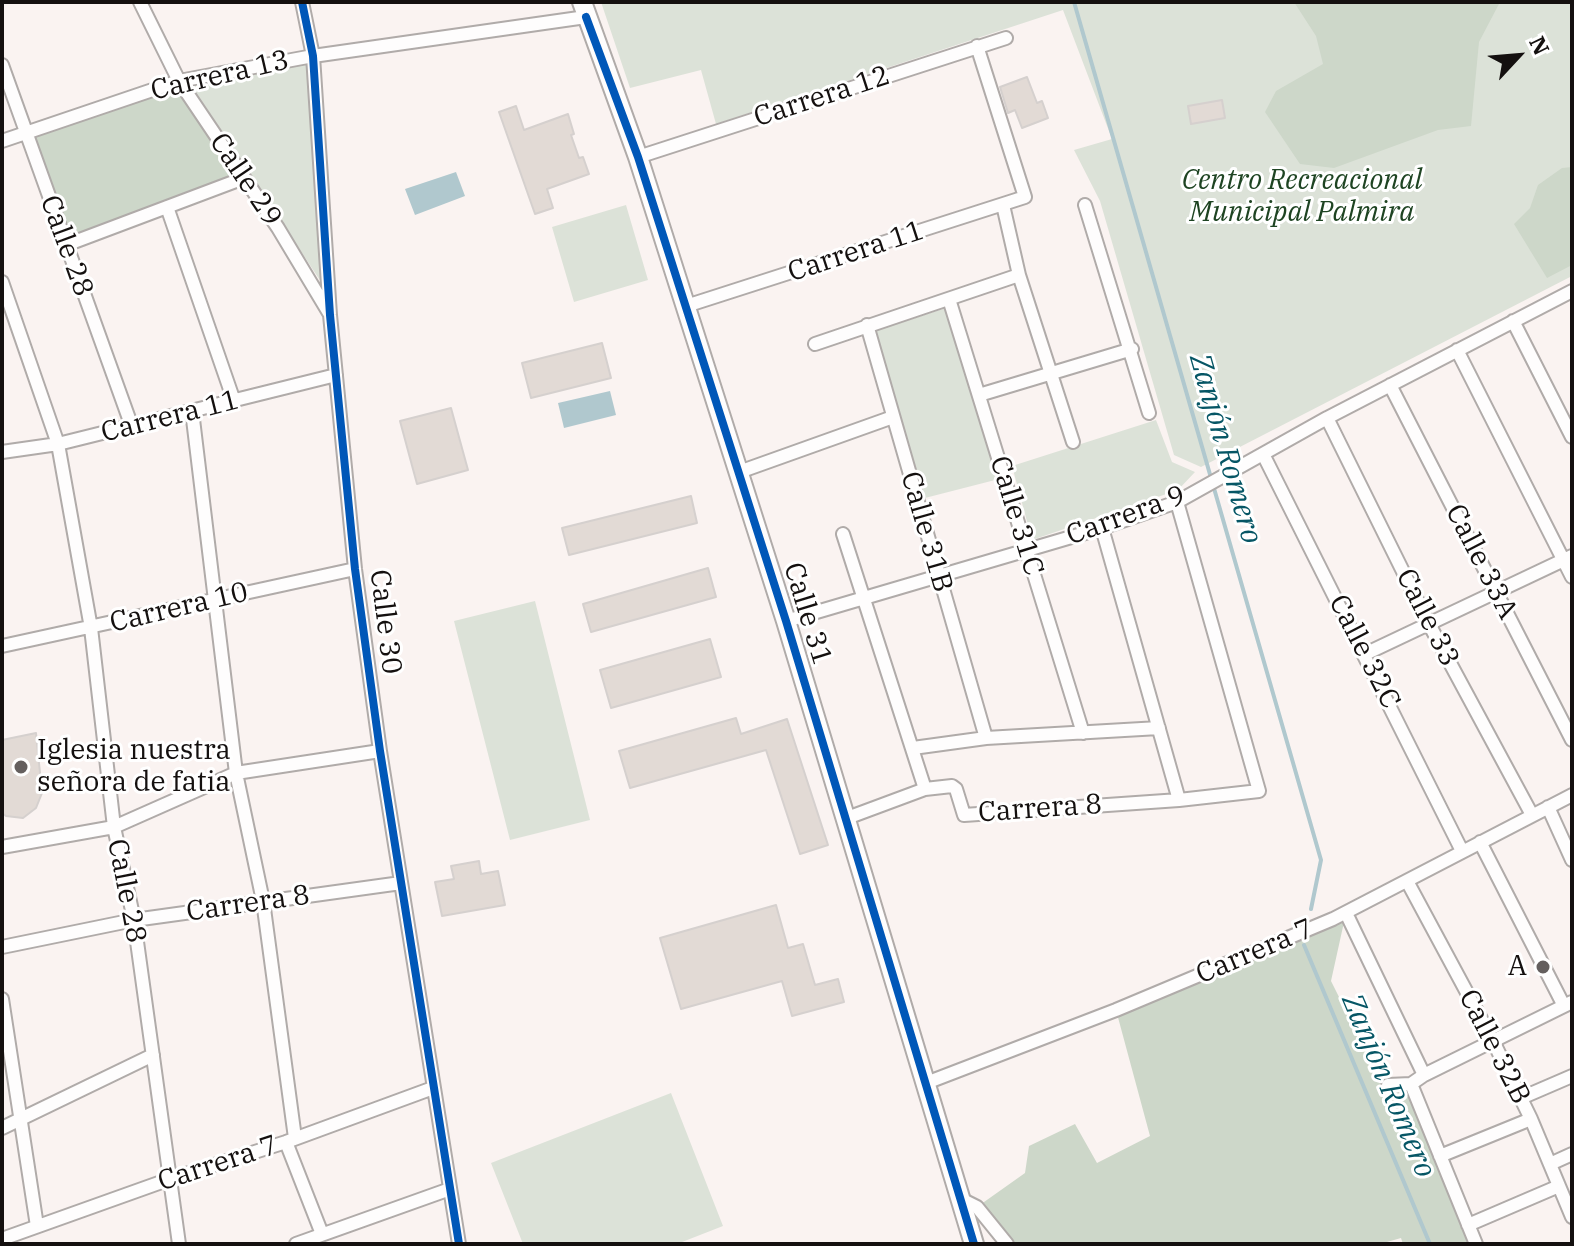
<!DOCTYPE html>
<meta charset="utf-8">
<style>
body{margin:0}
#map{position:relative;width:1574px;height:1246px;overflow:hidden;background:#faf3f1;font-family:"IBM Plex Serif",serif}
canvas{display:block}
.frame{position:absolute;inset:0;border:4px solid #14100f;pointer-events:none}
.north{position:absolute;left:1478px;top:16px;width:80px;height:80px;-webkit-text-stroke:6px #fff;paint-order:stroke;rotate:64deg;font-size:22px;font-weight:700;line-height:32px;text-align:center;color:#14100f}
.north::after{content:'';display:block;margin:auto;width:28px;height:36px;background:#14100f;clip-path:polygon(50% 0,100% 100%,50% 72%,0 100%)}
</style>
<div id="map">
<canvas width="1574" height="1246"></canvas>
<div class="frame"></div>
<div class="north">N</div>
</div>
<script>
const g = document.querySelector('canvas').getContext('2d');
g.lineJoin = 'round';
function paint(path, color) { g.fillStyle = color; g.fill(path, 'evenodd'); }
function strokePath(path, color, width, dash) { g.strokeStyle = color; g.lineWidth = width; g.lineCap = dash ? 'butt' : 'round'; g.setLineDash(dash || []); g.stroke(path); }
function write(font, color, halo, rows, align = 'center') {
  g.font = font + ' "IBM Plex Serif",serif'; g.lineWidth = 6; g.setLineDash([]); g.textBaseline = 'middle'; g.strokeStyle = halo; g.fillStyle = color; for (const [text, x, y, turn = 0] of rows) {
    g.save(); g.translate(x, y); g.rotate((+turn || 0) * Math.PI / 180); g.textAlign = isNaN(turn) ? turn : align; if (halo) g.strokeText(text, 0, 0); g.fillText(text, 0, 0); g.restore();
  }
}
const green = new Path2D(`
 M601,2H1572V276L1201,467L1174,455L1100,201L1074,150L1112,139L1063,10L716,124L701,70L630,88Z
 M313,56L329,294L188,80Z
 M626,205L648,280L574,302L552,227Z
 M946,308L999,479L921,499L875,331Z
 M1156,420L1172,462L1195,472L1178,490L1032,540L1012,466Z
 M535,601L590,820L510,840L454,621Z
 M671,1093L723,1226L677,1244H523L491,1163Z`);
const forest = new Path2D(`
 M1294,2H1500L1479,42L1471,126L1438,130L1334,168L1300,164L1265,112L1276,91L1323,64L1316,36Z
 M179,81L244,178L66,245L25,133Z
 M1572,167V265L1547,278L1514,224L1530,208L1538,185L1562,168Z
 M1346,913L1331,981L1388,1095L1411,1084L1476,1244H1403L1401,1238L1380,1244H1007L977,1207L1025,1173L1029,1146L1075,1124L1097,1163L1150,1136L1116,1010Z`);
const water = new Path2D(`
 M456,172L465,196L415,215L405,189Z
 M610,391L616,415L564,428L558,403Z`);
const stream = new Path2D(`
 M1074,2L1321,860L1311,909
 M1304,945L1430,1244`);
const building = new Path2D(`
 M1027,77L1037,103L1042,101L1048,118L1022,128L1015,110L1008,113L1000,87Z
 M1222,100L1225,118L1191,124L1188,106Z
 M516,106L524,130L568,114L574,134L571,135L579,158L583,157L589,174L547,189L553,208L535,214L499,112Z
 M602,343L611,378L531,398L522,363Z
 M451,408L468,470L417,484L400,421Z
 M691,496L697,523L569,555L562,528Z
 M708,568L716,597L591,632L583,604Z
 M710,639L721,677L611,708L600,670Z
 M736,718L741,734L787,719L828,845L800,854L766,750L630,788L619,751Z
 M36,733L42,793L36,808L23,818L6,816L2,813V740Z
 M479,861L481,874L498,871L505,905L442,916L435,882L454,879L451,866Z
 M776,905L788,948L803,944L815,985L838,979L844,1002L792,1016L782,981L681,1009L660,938Z`);
const street = new Path2D(`
 M140,2L179,81L278,228L329,313
 M302,2L313,56L330,315L355,569L380,751L459,1244
 M2,65L132,427
 M2,141L179,81L313,56L586,17
 M638,157L1006,38
 M1003,205L1019,275L1073,442
 M1085,205L1149,413
 M167,207L234,401
 M66,245L244,178
 M2,282L58,444L91,628L114,827L134,920L179,1244
 M949,299L1083,733
 M686,306L1025,197L977,46
 M1513,321L1572,437
 M867,325L986,738
 M815,344L1019,275
 M1457,350L1572,577
 M1390,385L1572,740
 M979,395L1132,349
 M192,411L236,773L263,901L295,1138
 M1327,418L1429,624L1532,815
 M2,452L58,444L336,375
 M1263,454L1462,851
 M739,472L893,417
 M1102,528L1179,800
 M843,534L925,789
 M786,621L1102,528L1177,502L1327,418L1572,291
 M2,646L355,569
 M1365,654L1572,556
 M913,748L986,738L1159,728
 M1548,807L1572,860
 M847,818L925,789L952,786L956,789L964,815L1179,800L1259,791L1177,502
 M1480,842L1564,1006
 M2,847L114,827L236,773L380,751
 M1407,881L1493,1041L1531,1119L1572,1217
 M1346,913L1424,1075
 M2,947L134,920L401,883
 M2,999L37,1226
 M926,1083L1116,1010L1333,919L1572,795
 M1411,1084L1476,1244
 M1388,1085L1411,1084L1424,1075L1572,1002
 M1521,1098L1572,1076
 M2,1128L153,1055
 M286,1142L322,1234
 M1440,1156L1531,1119
 M1550,1164L1572,1154
 M961,1199L977,1207L1007,1244
 M1468,1225L1559,1186
 M2,1239L170,1179L286,1142L433,1088
 M296,1244L450,1189`);
const secondary = new Path2D(`
 M582,2L638,157L786,621L974,1244`);
const cycleway = new Path2D(`
 M302,2L313,56L330,315L355,569L380,751L459,1244
 M586,17L638,157L786,621L974,1244`);
const markers = [
 [21,767,8,"#645f5e"],
 [1543,967,8,"#645f5e"]
];
const streetNames = [
 ["Carrera 13",220,76,-13],
 ["Carrera 12",822,97,-18],
 ["Calle 29",245,180,56],
 ["Calle 28",66,246,70],
 ["Carrera 11",856,252,-18],
 ["Carrera 11",170,417,-14],
 ["Calle 31C",1016,516,73],
 ["Carrera 9",1126,516,-20],
 ["Calle 31B",926,532,74],
 ["Calle 33A",1481,562,63],
 ["Carrera 10",179,608,-13],
 ["Calle 31",807,614,73],
 ["Calle 33",1427,618,63],
 ["Calle 30",385,622,83],
 ["Calle 32C",1364,652,63],
 ["Carrera 8",1040,809,-4],
 ["Calle 28",126,891,79],
 ["Carrera 8",248,904,-8],
 ["Carrera 7",1255,952,-23],
 ["Calle 32B",1494,1047,63],
 ["Carrera 7",218,1164,-18]
];
const parkNames = [
 ["Centro Recreacional",1302,181],
 ["Municipal Palmira",1302,213]
];
const poiNames = [
 ["Iglesia nuestra",37,751],
 ["señora de fatia",37,783],
 ["A",1527,967,"right"]
];
const waterNames = [
 ["Zanjón Romero",1225,449,74],
 ["Zanjón Romero",1388,1086,67]
];
paint(green, '#dce2d8');
paint(forest, '#cdd7c9');
paint(water, '#b0c8ce');
strokePath(stream, '#b0c8ce', 4);
paint(building, '#e2dad5');
strokePath(building, '#d5d0ce', 2);
strokePath(street, '#b0aba9', 16);
strokePath(secondary, '#b0aba9', 22);
strokePath(street, '#fefdfd', 12);
strokePath(secondary, '#fefdfd', 18);
strokePath(cycleway, '#0057b8', 8);
for (const [x, y, r, color] of markers) { const dot = new Path2D(); dot.arc(x, y, r, 0, 2 * Math.PI); g.fillStyle = color; g.fill(dot); strokePath(dot, '#fff', 3); }
write('28px', '#14100f', '#fff', streetNames);
write('italic 28px', '#1e4422', '#fff', parkNames);
write('28px', '#14100f', '#fff', poiNames, 'left');
write('italic 30px', '#065665', '#fff', waterNames);
</script>
